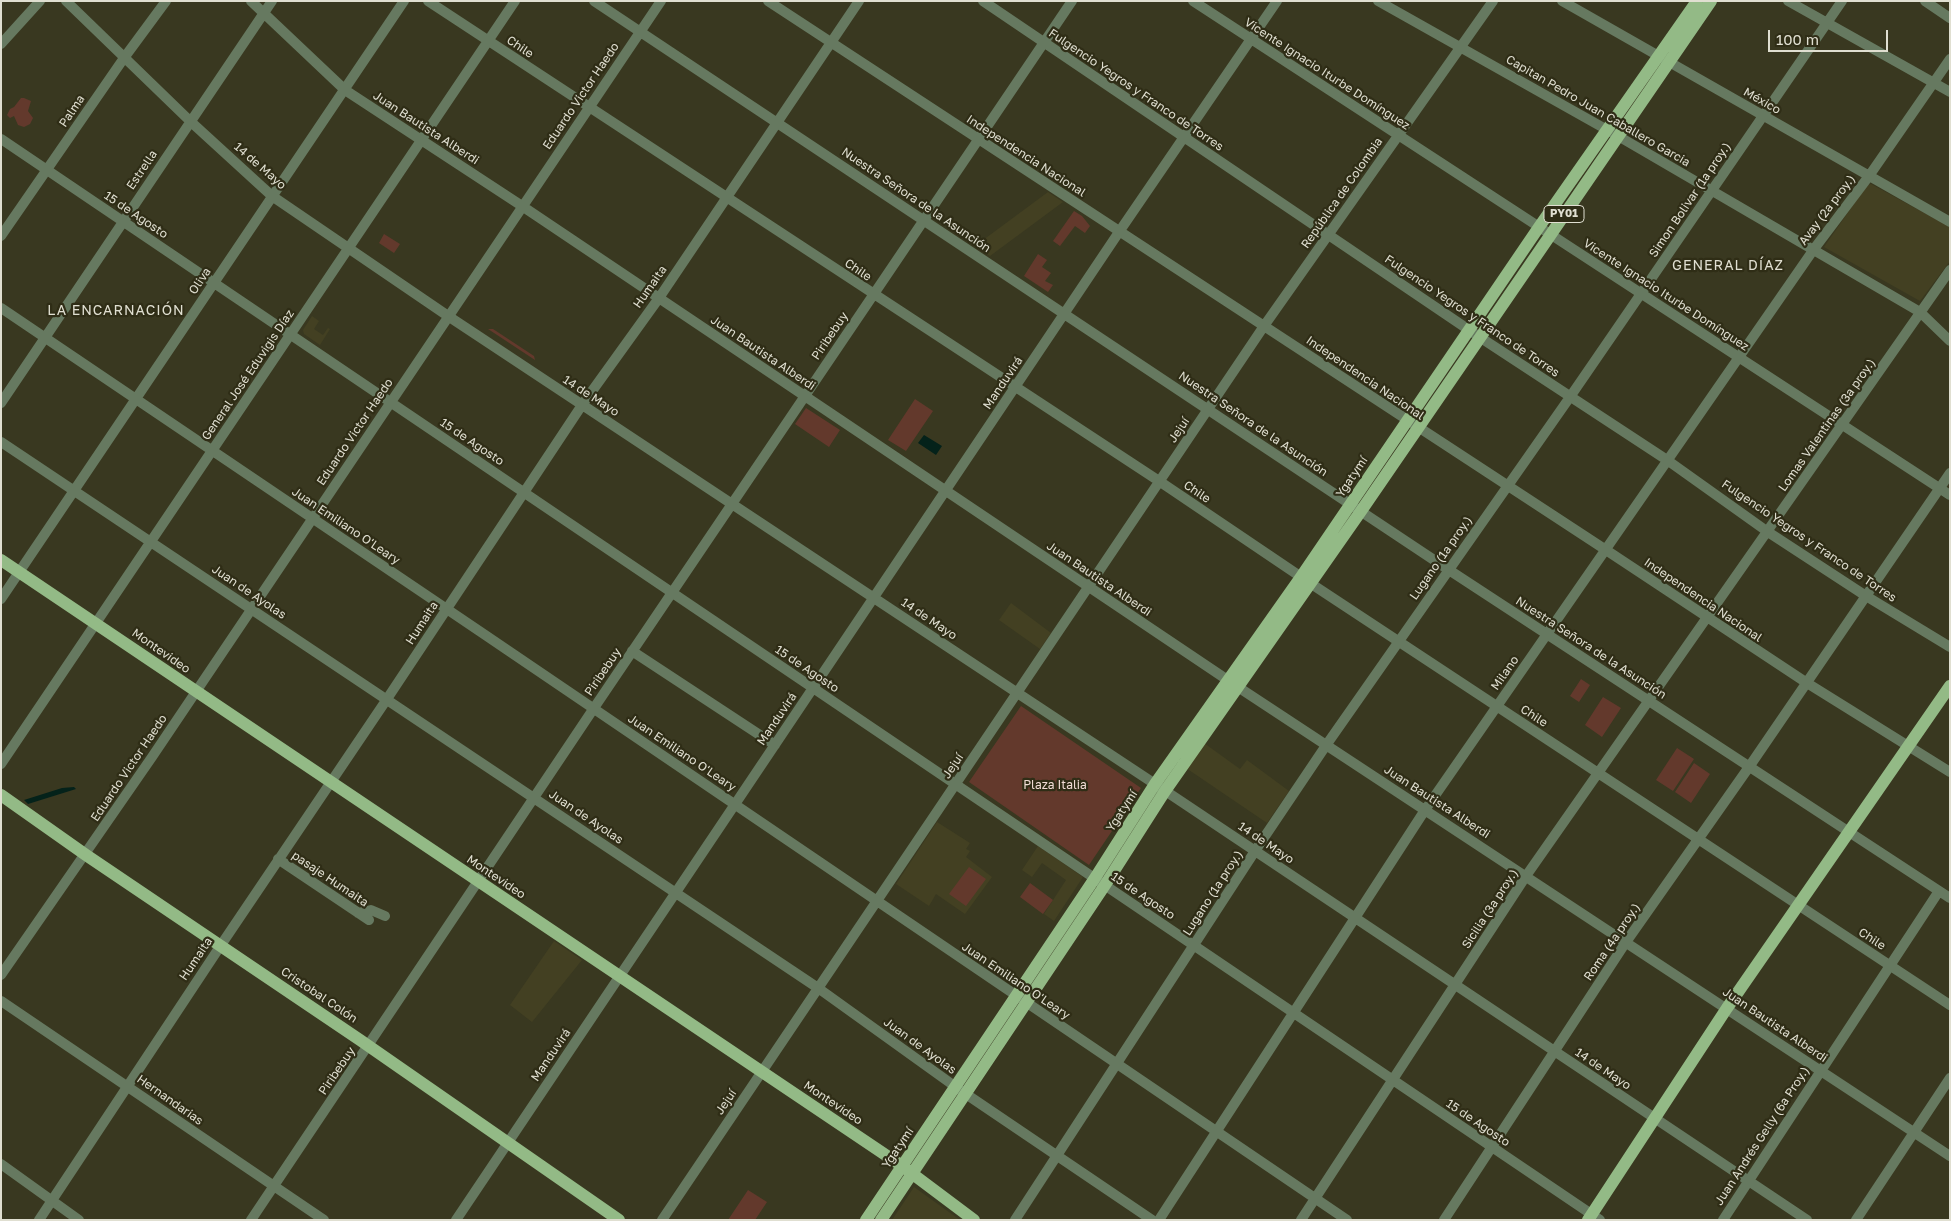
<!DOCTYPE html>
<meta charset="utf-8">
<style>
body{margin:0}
#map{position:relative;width:1951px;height:1221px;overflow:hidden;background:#393820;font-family:"Golos Text",sans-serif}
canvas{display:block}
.frame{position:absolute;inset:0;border:2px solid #e0dfd1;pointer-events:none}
.scale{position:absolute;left:1768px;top:30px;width:120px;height:22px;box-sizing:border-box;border:2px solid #e0dfd1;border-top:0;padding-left:6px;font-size:15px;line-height:18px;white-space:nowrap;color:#e0dfd1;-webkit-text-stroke:4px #2f2d16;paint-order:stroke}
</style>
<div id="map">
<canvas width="1951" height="1221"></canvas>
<div class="frame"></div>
<div class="scale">100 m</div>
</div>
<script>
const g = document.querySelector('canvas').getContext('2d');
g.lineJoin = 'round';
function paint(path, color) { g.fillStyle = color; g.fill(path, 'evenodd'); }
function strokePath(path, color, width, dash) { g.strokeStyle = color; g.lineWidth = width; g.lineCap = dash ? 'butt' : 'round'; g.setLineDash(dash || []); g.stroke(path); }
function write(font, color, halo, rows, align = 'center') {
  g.font = font + ' "Golos Text",sans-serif'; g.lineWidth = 4.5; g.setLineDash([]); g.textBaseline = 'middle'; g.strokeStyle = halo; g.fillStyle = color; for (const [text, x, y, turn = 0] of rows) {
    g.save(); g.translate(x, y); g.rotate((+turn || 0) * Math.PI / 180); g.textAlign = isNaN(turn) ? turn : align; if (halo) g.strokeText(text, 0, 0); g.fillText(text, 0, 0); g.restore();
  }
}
const built = new Path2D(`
 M1871,184L1950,227V261L1920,301L1824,247L1867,185Z
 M1048,192L1063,202L990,256L975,246Z
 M312,316L319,321L314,329L323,335L328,328L330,329L320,345L304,334L303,330Z
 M1011,603L1051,633L1040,649L999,620Z
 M1204,743L1240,769L1247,760L1289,791L1267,823L1186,768Z
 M937,822L970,843L966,849L970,851L966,857L992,877L965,914L936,894L929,906L896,884Z
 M1038,846L1083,877L1054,921L1044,914L1066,880L1042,863L1032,877L1022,870Z
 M554,941L582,960L532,1022L510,1005Z
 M914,1187L960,1220H892Z`);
const green = new Path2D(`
 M21,98H24L31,101L28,111L33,118L30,124L24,127L18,125L14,116L10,118L7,115L10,109L14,107Z
 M1074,211L1082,216L1090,226L1085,233L1075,226L1060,246L1053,241Z
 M384,234L400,244L394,253L379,243Z
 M1038,254L1047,260L1042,267L1051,273L1045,281L1053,285L1048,292L1024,276Z
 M488,329H493L534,356L535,360Z
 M915,399L933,411L906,451L888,440Z
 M806,408L840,430L829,447L795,424Z
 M1581,679L1590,685L1579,702L1570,696Z
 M1603,697L1621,708L1602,737L1585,725Z
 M1021,706L1141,788L1089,865L969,782Z
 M1677,748L1694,759L1673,791L1656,780Z
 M1694,763L1710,774L1691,803L1675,792Z
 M969,867L986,879L966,906L949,894Z
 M1030,883L1053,900L1043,914L1020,897Z
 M748,1190L767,1202L755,1220H728Z`);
const water = new Path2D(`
 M924,435L942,446L936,455L918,443Z
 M74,787L76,789L28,804L24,800L62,788Z`);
const minor = new Path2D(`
 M66,1L190,121L272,196L448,316L1161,788L1807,1220
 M251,1L345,90L522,206L1238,687L1950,1156
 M428,1L1159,481L1310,583L1950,1005
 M594,1L1449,570L1950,898
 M768,1L1606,550L1807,683L1950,772
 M983,1L1475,334L1667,460L1768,532L1866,596L1950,647
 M1193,1L1950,495
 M1378,1L1618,136L1920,312L1950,341
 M1562,1L1950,222
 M1788,1L1950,92
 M1925,1L1950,18
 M1,44L40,1
 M1,139L1600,1220
 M1,236L124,58L166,1
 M1,308C451,610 898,917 1347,1220
 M1,403L272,1
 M1,442L818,988L960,1090L1152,1220
 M1,599L404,1
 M632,651L775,745
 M1,764L515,1
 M278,859L369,920
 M358,913L371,910L385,916
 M1,975L152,757L661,1
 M1,1001L324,1220
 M1,1164L79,1220
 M39,1220L221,945L387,699L582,405L659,298L859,1
 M251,1220L594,708L1072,1
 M456,1220L1119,232L1277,1
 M662,1220L1264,326L1493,1
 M1015,1220L1255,851L1327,744L1570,397L1842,1
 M1159,1220L1425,810L1814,249L1869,176L1950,59
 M1301,1220L1526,876L1950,270
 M1444,1220L1626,942L1749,767L1950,473
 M1723,1220L1939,891
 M1856,1220L1950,1078`);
const major = new Path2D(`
 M1,560L902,1166L974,1220
 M1,795L86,855L360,1040L619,1220
 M866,1220L1095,878L1155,784L1301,577L1539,227L1697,1
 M881,1220L1105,885L1165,791L1361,511L1711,1
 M1588,1220L1727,1008L1950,686`);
const shields = [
 [1564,214,40]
];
const shieldNames = [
 ["PY01",1564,214]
];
const streetNames = [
 ["Chile",520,47,34],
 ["Vicente Ignacio Iturbe Domínguez",1327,74,33],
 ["Fulgencio Yegros y Franco de Torres",1136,90,34],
 ["Eduardo Victor Haedo",581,96,-56],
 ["México",1762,101,30],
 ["Palma",72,111,-56],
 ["Capitan Pedro Juan Caballero Garcia",1598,111,30],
 ["Juan Bautista Alberdi",426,128,33],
 ["Independencia Nacional",1026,156,33],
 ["14 de Mayo",260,166,41],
 ["Estrella",142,170,-56],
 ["República de Colombia",1342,193,-55],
 ["Nuestra Señora de la Asunción",916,200,34],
 ["Simon Bolivar (1ª proy.)",1690,200,-56],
 ["Avay (2ª proy.)",1827,210,-53],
 ["15 de Agosto",136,215,34],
 ["Chile",858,270,34],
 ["Oliva",200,281,-56],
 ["Humaita",650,287,-55],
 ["Vicente Ignacio Iturbe Domínguez",1666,295,33],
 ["Fulgencio Yegros y Franco de Torres",1472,316,34],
 ["Piribebuy",830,336,-56],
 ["Juan Bautista Alberdi",763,353,34],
 ["General José Eduvigis Díaz",248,375,-56],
 ["Independencia Nacional",1365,378,34],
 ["Manduvirá",1003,383,-56],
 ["14 de Mayo",591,396,33],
 ["Nuestra Señora de la Asunción",1253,424,34],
 ["Lomas Valentinas (3ª proy.)",1827,425,-55],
 ["Jejuí",1179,430,-56],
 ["Eduardo Victor Haedo",355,432,-56],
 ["15 de Agosto",472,442,34],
 ["Ygatymí",1352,477,-56],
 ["Chile",1197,492,34],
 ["Juan Emiliano O'Leary",346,526,34],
 ["Fulgencio Yegros y Franco de Torres",1809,541,34],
 ["Lugano (1ª proy.)",1441,558,-55],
 ["Juan Bautista Alberdi",1099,579,34],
 ["Juan de Ayolas",249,592,34],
 ["Independencia Nacional",1703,600,34],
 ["14 de Mayo",929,619,34],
 ["Humaita",422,623,-57],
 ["Nuestra Señora de la Asunción",1591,648,33],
 ["Montevideo",161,651,35],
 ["15 de Agosto",807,669,34],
 ["Piribebuy",603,672,-56],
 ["Milano",1505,673,-55],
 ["Chile",1534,716,33],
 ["Manduvirá",777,719,-56],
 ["Juan Emiliano O'Leary",682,753,34],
 ["Jejuí",953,766,-56],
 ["Eduardo Victor Haedo",129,768,-56],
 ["Juan Bautista Alberdi",1437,802,33],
 ["Ygatymí",1122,811,-57],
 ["Juan de Ayolas",586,817,34],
 ["14 de Mayo",1266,843,34],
 ["Montevideo",496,877,34],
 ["pasaje Humaita",330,879,34],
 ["Lugano (1ª proy.)",1213,893,-57],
 ["15 de Agosto",1143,896,34],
 ["Sicilia (3ª proy.)",1490,909,-57],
 ["Chile",1872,939,33],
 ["Roma (4ª proy.)",1612,942,-56],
 ["Humaita",196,959,-56],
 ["Juan Emiliano O'Leary",1016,981,34],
 ["Cristobal Colón",319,995,34],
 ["Juan Bautista Alberdi",1775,1025,34],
 ["Juan de Ayolas",920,1046,36],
 ["Manduvirá",551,1055,-56],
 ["14 de Mayo",1603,1069,34],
 ["Piribebuy",337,1071,-56],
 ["Hernandarias",170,1100,35],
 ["Jejuí",726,1102,-56],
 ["Montevideo",833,1103,34],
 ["15 de Agosto",1478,1123,34],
 ["Juan Andrés Gelly (6ª Proy.)",1762,1136,-57],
 ["Ygatymí",898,1148,-56]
];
const parkNames = [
 ["Plaza Italia",1055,785]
];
const neighbourhoodNames = [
 ["GENERAL DÍAZ",1728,266],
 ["LA ENCARNACIÓN",116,311]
];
paint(built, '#434022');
paint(green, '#63392c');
paint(water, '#04221a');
strokePath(minor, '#667960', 10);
strokePath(major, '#93ba86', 12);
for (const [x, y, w] of shields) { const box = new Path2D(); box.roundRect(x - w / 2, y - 8.5, w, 17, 4); g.fillStyle = '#2f2d16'; g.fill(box); strokePath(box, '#e0dfd1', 1); }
write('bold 11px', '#e0dfd1', null, shieldNames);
write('12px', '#e0dfd1', '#2f2d16', streetNames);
write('12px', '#f1dcd5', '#2f2d16', parkNames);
g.letterSpacing = '1px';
write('14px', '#e0dfd1', '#2f2d16', neighbourhoodNames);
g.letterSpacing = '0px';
</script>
